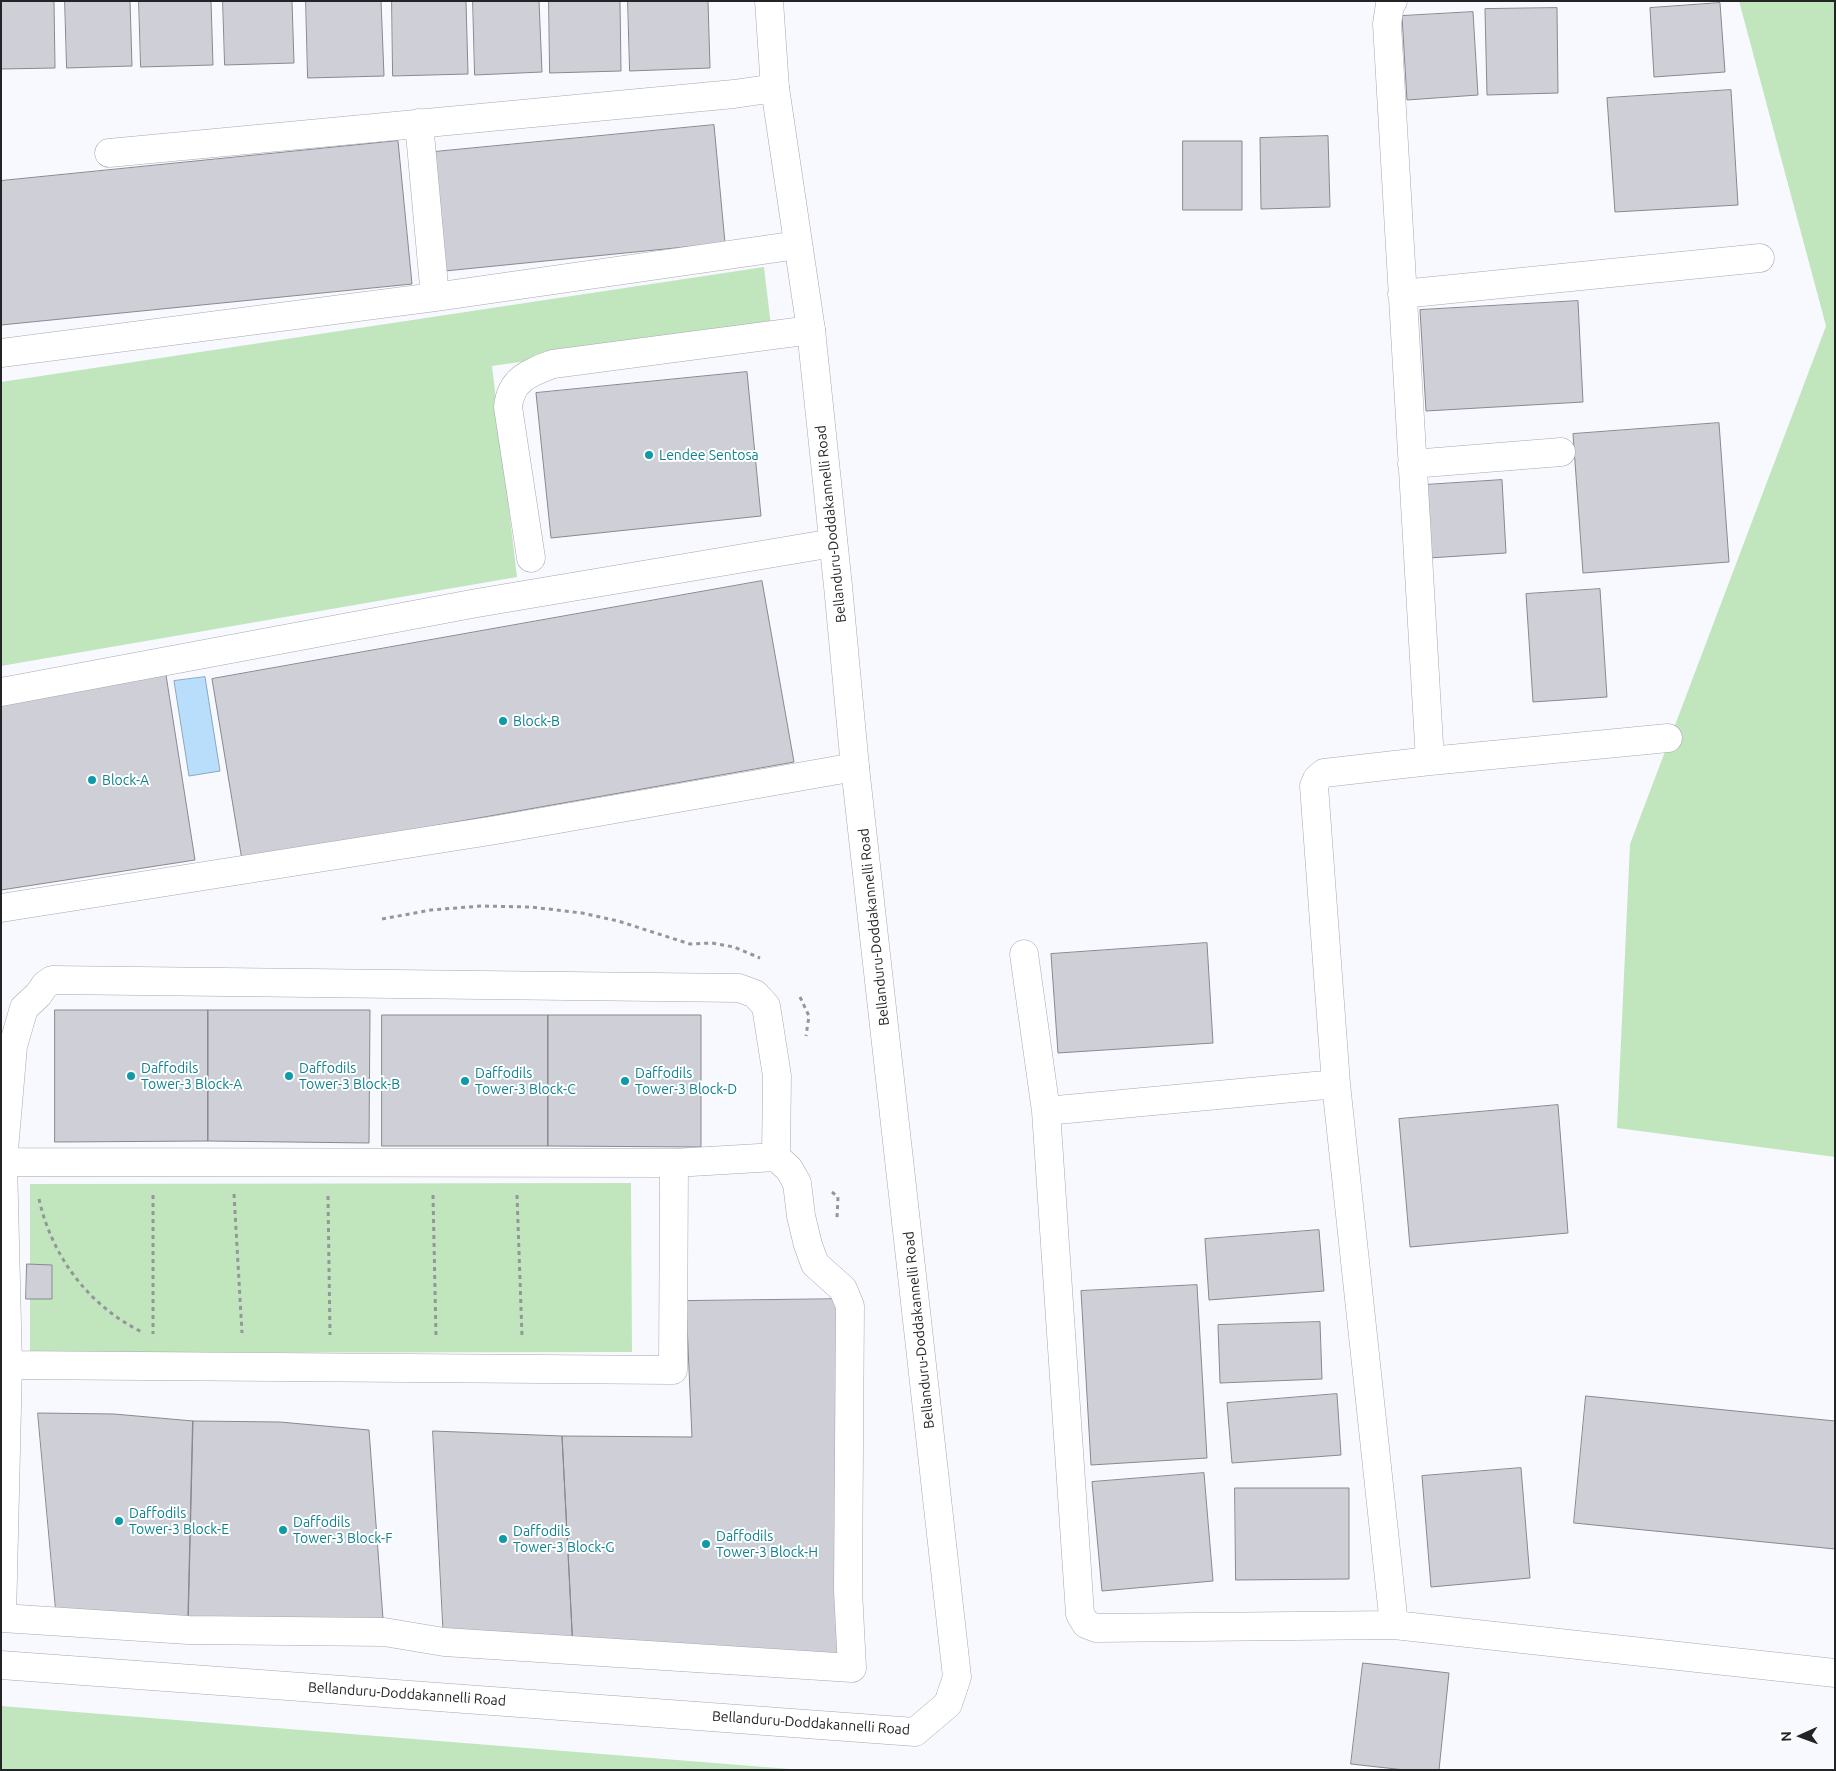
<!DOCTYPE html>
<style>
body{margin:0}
#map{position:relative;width:1836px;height:1771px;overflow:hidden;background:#f8f9ff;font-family:Ubuntu,sans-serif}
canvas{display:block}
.frame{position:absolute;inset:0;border:2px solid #232426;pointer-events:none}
.north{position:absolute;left:1776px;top:1711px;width:50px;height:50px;-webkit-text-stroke:4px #fff;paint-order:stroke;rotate:268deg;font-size:14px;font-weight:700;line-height:20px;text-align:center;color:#232426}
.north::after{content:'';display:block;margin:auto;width:18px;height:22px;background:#232426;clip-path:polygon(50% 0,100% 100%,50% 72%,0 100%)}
</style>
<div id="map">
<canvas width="1836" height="1771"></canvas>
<div class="frame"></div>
<div class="north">N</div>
</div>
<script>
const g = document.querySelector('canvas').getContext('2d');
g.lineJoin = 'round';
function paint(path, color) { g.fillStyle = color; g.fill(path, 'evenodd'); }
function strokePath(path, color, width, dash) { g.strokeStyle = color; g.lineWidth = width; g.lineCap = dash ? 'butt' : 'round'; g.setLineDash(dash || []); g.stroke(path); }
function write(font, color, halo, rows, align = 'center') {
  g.font = font + ' Ubuntu,sans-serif'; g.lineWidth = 4; g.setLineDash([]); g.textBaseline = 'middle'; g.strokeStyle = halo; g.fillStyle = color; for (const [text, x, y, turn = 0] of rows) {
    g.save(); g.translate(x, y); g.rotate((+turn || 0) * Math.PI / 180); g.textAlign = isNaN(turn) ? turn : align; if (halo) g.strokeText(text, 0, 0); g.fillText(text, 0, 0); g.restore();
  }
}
const green = new Path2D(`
 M1739,1H1835V1157L1617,1128L1630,844L1826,326Z
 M764,267L771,326L492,366L517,577L1,666V382Z
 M631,1183L632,1352L30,1353V1184Z
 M1,1706L802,1770H1Z`);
const water = new Path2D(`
 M205,677L220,771L189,776L174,681Z`);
const building = new Path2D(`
 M1,1H54L55,68L1,69Z
 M65,1H130L132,66L67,68Z
 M139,1H211L213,65L141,67Z
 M223,1H292L294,63L225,65Z
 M306,1H381L384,76L308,78Z
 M392,1H466L468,74L393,76Z
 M473,1H539L542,72L475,75Z
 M549,1H620L621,71L550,73Z
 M628,1H708L710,68L630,71Z
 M1720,3L1725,72L1654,77L1650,8Z
 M1557,8L1558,93L1487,95L1485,9Z
 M1473,12L1478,95L1407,100L1402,16Z
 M1731,90L1738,205L1615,212L1607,98Z
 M714,125L725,243L445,271L434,152Z
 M1328,136L1330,207L1261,209L1260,138Z
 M398,141L412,284L1,325V181Z
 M1183,141H1242V210H1183Z
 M1578,301L1583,402L1426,411L1420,310Z
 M747,372L761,516L551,538L536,393Z
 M1719,423L1729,562L1583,573L1573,434Z
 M1502,480L1506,553L1429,558L1424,485Z
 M762,581L794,762L242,860L212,679Z
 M1600,589L1607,697L1533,702L1526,594Z
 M166,675L195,860L1,890V700Z
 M1207,943L1213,1043L1058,1053L1051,954Z
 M55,1010H208V1141L55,1142Z
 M208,1010H370L369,1143L208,1141Z
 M382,1015H548V1146H382Z
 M548,1015H701V1147L548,1146Z
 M1558,1105L1568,1233L1410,1247L1399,1119Z
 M1319,1230L1324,1291L1209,1300L1205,1239Z
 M27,1264L52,1265V1299H26Z
 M1197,1285L1207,1458L1091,1465L1081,1291Z
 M847,1299L843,1668L573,1650L562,1436L692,1437L686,1301Z
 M1320,1322L1322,1379L1220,1383L1218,1325Z
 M1337,1394L1341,1455L1232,1463L1227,1403Z
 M1586,1396L1835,1421V1549L1574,1523Z
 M38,1413L114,1414L193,1421L188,1630L57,1621Z
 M193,1421L280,1422L369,1430L384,1632L188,1630Z
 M433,1431L562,1436L573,1650L444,1642Z
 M1521,1468L1530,1578L1431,1587L1422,1476Z
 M1204,1473L1213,1581L1102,1591L1092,1482Z
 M1235,1488H1349V1579L1236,1580Z
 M1363,1663L1449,1673L1439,1770H1405L1351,1764Z`);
const path = new Path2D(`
 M382,919L431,910L481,906L531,907L582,913L618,921L690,944L712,943L734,947L760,958
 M800,997L809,1016L806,1036
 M832,1192L838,1197L837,1218
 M234,1194L242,1333
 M153,1195V1334
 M433,1195L436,1336
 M517,1195L522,1336
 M328,1196L330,1335
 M39,1199C52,1257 89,1306 142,1332`);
const minor = new Path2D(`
 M1393,1L1390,4L1387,24L1430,761
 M419,123L435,297
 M109,153L734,94L775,88
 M1402,294L1760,258
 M1,353L435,297L798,245
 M1412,464L1561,452
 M531,558L508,407C511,379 529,373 553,364L811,330
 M1,692L477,603L833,543
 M1,908L496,830L855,767
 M1024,954L1046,1111
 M1336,1084L1046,1111L1080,1614L1086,1624L1096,1628L1394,1625L1835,1673
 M3,1162L674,1163L776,1157
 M8,1365L673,1370L674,1163
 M1,1618H2L188,1630L384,1632L444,1642L852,1668L848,1590L850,1306L843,1289L815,1264L808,1245L801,1216L797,1183L789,1169L776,1157L777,1076L766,1006L755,994L739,988L52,980L45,985L38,995L24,1008L13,1046L3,1162L8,1365L2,1618
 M1394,1625L1336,1084L1314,786L1317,779L1324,773L1430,761L1668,738`);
const tertiary = new Path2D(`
 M1,1665L915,1732L948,1704L957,1677L855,767L838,586L811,330L775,88L769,1`);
const markers = [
 [649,455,5,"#0f9aa8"],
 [503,721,5,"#0f9aa8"],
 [92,780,5,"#0f9aa8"],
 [131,1076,5,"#0f9aa8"],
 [289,1076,5,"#0f9aa8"],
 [465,1081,5,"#0f9aa8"],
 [625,1081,5,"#0f9aa8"],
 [119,1521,5,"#0f9aa8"],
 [283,1530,5,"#0f9aa8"],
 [503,1539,5,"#0f9aa8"],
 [706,1544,5,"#0f9aa8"]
];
const cultureNames = [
 ["Lendee Sentosa",659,455],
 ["Block-B",513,721],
 ["Block-A",102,780],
 ["Daffodils",141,1068],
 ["Tower-3 Block-A",141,1084],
 ["Daffodils",299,1068],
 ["Tower-3 Block-B",299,1084],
 ["Daffodils",475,1073],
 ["Tower-3 Block-C",475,1089],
 ["Daffodils",635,1073],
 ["Tower-3 Block-D",635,1089],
 ["Daffodils",129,1513],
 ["Tower-3 Block-E",129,1529],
 ["Daffodils",293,1522],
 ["Tower-3 Block-F",293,1538],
 ["Daffodils",513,1531],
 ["Tower-3 Block-G",513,1547],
 ["Daffodils",716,1536],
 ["Tower-3 Block-H",716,1552]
];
const streetNames = [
 ["Bellanduru-Doddakannelli Road",831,524,-96],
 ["Bellanduru-Doddakannelli Road",874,927,-96],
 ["Bellanduru-Doddakannelli Road",919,1330,-96],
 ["Bellanduru-Doddakannelli Road",407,1694,4],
 ["Bellanduru-Doddakannelli Road",811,1723,4]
];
paint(green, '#c1e6bd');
paint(water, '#b8defc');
strokePath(water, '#8ba6bc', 1);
paint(building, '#cfd0d7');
strokePath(building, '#88898f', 1);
strokePath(minor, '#a7a8ae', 29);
strokePath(tertiary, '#a7a8ae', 29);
strokePath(path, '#95969a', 3, [4, 4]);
strokePath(minor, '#fff', 28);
strokePath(tertiary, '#fff', 28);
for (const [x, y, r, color] of markers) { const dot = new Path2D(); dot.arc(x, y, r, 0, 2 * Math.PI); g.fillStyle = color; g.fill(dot); strokePath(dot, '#fff', 2); }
write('14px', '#0d838f', '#fff', cultureNames, 'left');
write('14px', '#232426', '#fff', streetNames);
</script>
